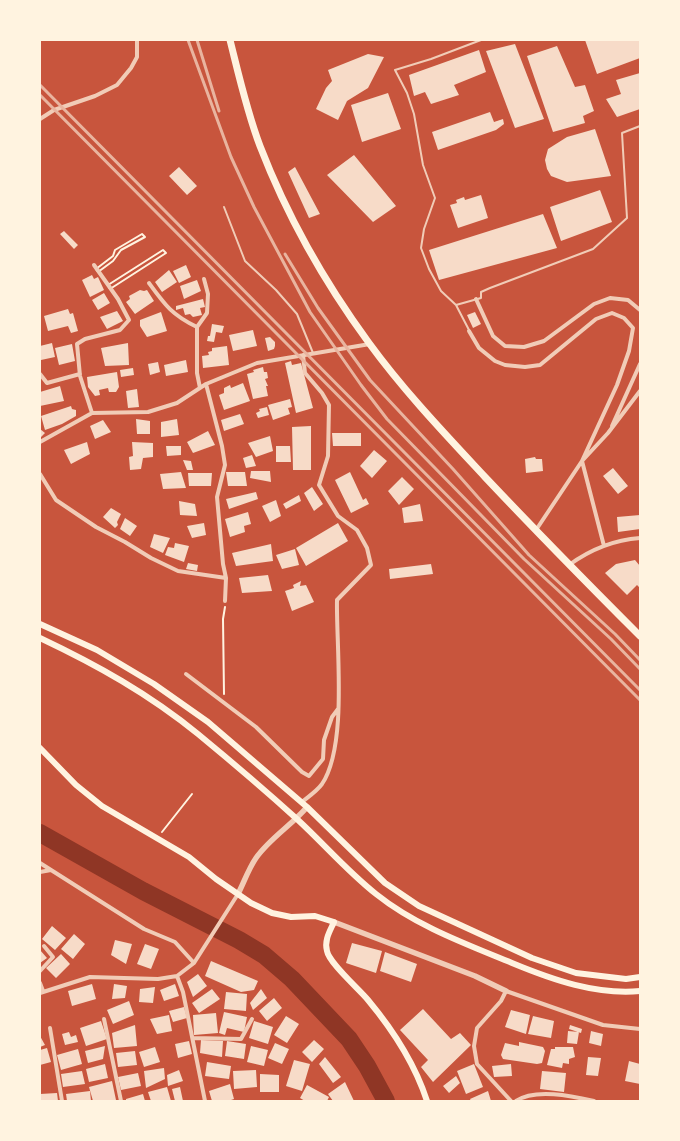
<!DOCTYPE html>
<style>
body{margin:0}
#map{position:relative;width:680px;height:1141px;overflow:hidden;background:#c8553d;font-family:Figtree,sans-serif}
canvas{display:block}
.frame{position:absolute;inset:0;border:41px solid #fff3e0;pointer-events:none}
</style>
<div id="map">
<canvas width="680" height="1141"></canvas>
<div class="frame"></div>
</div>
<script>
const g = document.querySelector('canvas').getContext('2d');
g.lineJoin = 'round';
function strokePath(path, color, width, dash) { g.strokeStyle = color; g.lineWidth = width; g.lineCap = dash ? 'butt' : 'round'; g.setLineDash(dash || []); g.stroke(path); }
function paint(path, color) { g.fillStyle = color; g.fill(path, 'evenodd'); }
const river = new Path2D(`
 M40,833L143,891L239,940L264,955L292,979L349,1039L367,1066L386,1101`);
const building = new Path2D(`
 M585,40H640V58L597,74Z
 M515,44L544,119L515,128L486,51Z
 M557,46L575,87L585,85L594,111L583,116L585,123L553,132L527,56Z
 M479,50L486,72L454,85L459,95L431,104L425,92L414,96L409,75Z
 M368,54L384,57L368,88L347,101L338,120L316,109L326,88L332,81L328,70Z
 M640,73V109L617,117L606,99L621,94L616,80Z
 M388,93L401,129L362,142L351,105Z
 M490,112L494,122L503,119L504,124L496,130L438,150L432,132Z
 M595,129L611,176L567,182L551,176L547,169L545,160L548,149L567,137Z
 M354,155L396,206L373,222L327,175Z
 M179,167L197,186L187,195L169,176Z
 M295,167L320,214L309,218L288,172Z
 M600,190L612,222L561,241L550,207Z
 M481,195L488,218L458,228L450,205L457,203L456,200L464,197L465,200Z
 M543,214L557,248L439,280L429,250Z
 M64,231L78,245L74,249L60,234Z
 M186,265L191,277L179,283L173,271Z
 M169,270L177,282L162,292L155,282Z
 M92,275L94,279L98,277L104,290L90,297L82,280Z
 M197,280L201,291L184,299L180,286Z
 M140,290L144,291L147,290L154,301L135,314L126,302L130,299L129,296Z
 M104,293L110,303L98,310L92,300Z
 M203,299L205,307L200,308L202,315L193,317L190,314L185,315L183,308L176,310V306Z
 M68,309L70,314L73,313L78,331L71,333L68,326L48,331L44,316Z
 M117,311L123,321L107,329L100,317Z
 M161,312L167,331L147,337L140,326V320Z
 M475,312L481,324L473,328L467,315Z
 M212,324L224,326L222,333L216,332L214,342L207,341L208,336H210Z
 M253,330L257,346L233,351L229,335Z
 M270,337L275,342V346L274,349L268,351L265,338Z
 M52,343L55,357L41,360L40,346Z
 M128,343L129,365L105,366L101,348Z
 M72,344L75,361L59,365L55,348Z
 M227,346L229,365L203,368L202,356L209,355L208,352L212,351V348Z
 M186,360L188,372L166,376L164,365Z
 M291,361L292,365L301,363L313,408L296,413L285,363Z
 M158,362L160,372L150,375L148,364Z
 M263,367L264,372H267L268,378L265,379L268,386H266L268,396L253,399L247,374L254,372L253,370Z
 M133,368L134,375L121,377L120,370Z
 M117,372L119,387L116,392H109L108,388L99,390L100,395L95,396L88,387L87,377Z
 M243,383L250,401L224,410L219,395L224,393V388L230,385L231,388Z
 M60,386L64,401L40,406V392Z
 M137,389L139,407L128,408L126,391Z
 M290,399L292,407L288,408L290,414L273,420L268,405Z
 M71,406L72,409L76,410V416L62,424L45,430L41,416Z
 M267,407L269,415L258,418L256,413L260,411L259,409Z
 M240,414L244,424L224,431L221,420Z
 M136,419L150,421V434H137Z
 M177,419L179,435L161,437V422Z
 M103,420L111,432L95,439L90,426Z
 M311,426V470H293L292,427Z
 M40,429L45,433L40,438Z
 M208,431L215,445L193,453L187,442Z
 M332,433H361V446H333Z
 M270,436L273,451L256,457L248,443Z
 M87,442L90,454L71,464L64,450Z
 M132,442L153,443V457L143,458L141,469L130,470L129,457L133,456Z
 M166,446H181V455L167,456Z
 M276,446H290L291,462H276Z
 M374,450L387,461L372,478L360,466Z
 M252,455L256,466L246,468L243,458Z
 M535,457L536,459H542L543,471L526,473L525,459Z
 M183,460L191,461L193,470H187Z
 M613,468L628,486L618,494L603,476Z
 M251,471H270L271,482L250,478Z
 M181,472L186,488L163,489L160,474Z
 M226,472H245L247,486H228Z
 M350,472L363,500L366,498L369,504L351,513L335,480Z
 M188,473H212L211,486H189Z
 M402,477L414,489L399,505L388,491Z
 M312,487L323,504L314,511L304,493Z
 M256,492L258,499L229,509L226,499Z
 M299,495L301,501L286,509L283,504Z
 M276,500L281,516L270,522L262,506Z
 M179,501L195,504L197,516L180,515Z
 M420,504L423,521L404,523L402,508Z
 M111,508L121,514L117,522L118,525L115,528L103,517Z
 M248,512L251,524L244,526L245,532L230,537L225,519Z
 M640,515V529L618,532L617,517Z
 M125,518L137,526L130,536L120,529Z
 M204,523L206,535L192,538L187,526Z
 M338,523L348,541L306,566L296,548Z
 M154,534L170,538L163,553L150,547Z
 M175,543L189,546L184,562L165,555L168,547L174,548Z
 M271,544L273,561L236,566L232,553Z
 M295,549L299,565L282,569L276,555Z
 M635,560L640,566V588L637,585L627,595L605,573L616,564Z
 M188,563L198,565L197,571L186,569Z
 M431,564L433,574L390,579L389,569Z
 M268,575L272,591L242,593L239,578Z
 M301,581L300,586L306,585L314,602L292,611L285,591L294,588L293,585Z
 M52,926L66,938L55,950L42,939Z
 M74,934L85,944L73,959L61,949Z
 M115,940L132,944L126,964L111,955Z
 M352,943L382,951L376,973L346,963Z
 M145,944L159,949L151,969L137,964Z
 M40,950L47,958L40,963Z
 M385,952L417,964L411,982L380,971Z
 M61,954L70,964L56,978L46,968Z
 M211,961L258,981L254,990L241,992L205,976Z
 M198,974L207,986L193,997L187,982Z
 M92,984L96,999L72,1006L68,991Z
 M114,984L127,986L125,998L112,999Z
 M175,984L179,996L164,1001L160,990Z
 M155,987L153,1003L139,1002L140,989Z
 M212,989L220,999L199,1013L192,1003Z
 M261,989L267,998L253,1010L250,1003Z
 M226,992L247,994L246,1011L224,1009Z
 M274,998L282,1008L267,1021L259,1011Z
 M129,1001L134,1015L113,1024L107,1010Z
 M184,1007L187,1018L173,1022L169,1011Z
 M423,1009L451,1039L460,1033L471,1045L433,1082L421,1067L428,1060L400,1030Z
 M511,1010L530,1015L526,1034L505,1027Z
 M224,1012L247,1017L244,1032L227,1028L225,1035L219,1033Z
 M216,1013L218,1033L194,1035L193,1015Z
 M169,1015L172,1031L157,1034L150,1019Z
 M286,1016L299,1024L287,1043L274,1035Z
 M533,1016L554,1021L551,1038L528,1034Z
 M101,1021L107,1039L86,1046L80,1028Z
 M254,1021L273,1027L268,1044L249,1038Z
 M135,1025L137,1046L114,1048L112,1033Z
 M570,1025L582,1029L581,1033L569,1029Z
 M568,1031L579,1032L577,1044L567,1043Z
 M591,1031L603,1034L601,1046L589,1043Z
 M69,1032L71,1037L76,1035L78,1042L65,1045L62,1034Z
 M40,1036L45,1045L40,1047Z
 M201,1040L223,1041L222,1057L200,1053Z
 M314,1040L324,1049L312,1062L302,1052Z
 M189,1041L192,1054L178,1058L175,1044Z
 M227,1041L246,1044L244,1059L225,1056Z
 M519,1042L543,1047L545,1051L542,1063L537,1064L503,1059L501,1055L505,1043L519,1046Z
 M275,1043L289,1049L282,1064L268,1058Z
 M105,1046L103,1059L88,1063L85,1051Z
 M251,1046L268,1050L264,1066L247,1062Z
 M155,1047L160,1062L144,1067L139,1052Z
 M555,1047H573L575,1057L569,1059V1064L563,1063L562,1068L547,1065L551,1049H555Z
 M47,1048L51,1062L40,1065V1050Z
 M78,1049L82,1064L61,1070L57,1055Z
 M135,1051L137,1065L118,1067L116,1053Z
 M325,1057L341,1077L333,1083L319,1064Z
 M588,1057L601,1058L598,1076L586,1075Z
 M294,1060L310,1064L302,1091L286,1086Z
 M629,1061L640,1064V1084L625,1081Z
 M207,1062L231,1066L229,1079L205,1076Z
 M105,1064L108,1078L89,1082L86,1069Z
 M474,1064L483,1087L466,1094L457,1071Z
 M511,1064L512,1076L494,1077L492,1066Z
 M164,1068L165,1079L146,1088L144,1071Z
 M179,1070L183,1081L168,1086L167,1075Z
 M256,1070L257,1087L234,1089L233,1071Z
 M82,1071L85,1084L63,1087L61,1074Z
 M542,1071L566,1073L564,1092L540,1089Z
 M138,1073L141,1086L121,1090L118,1077Z
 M260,1074L279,1075V1092H260Z
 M456,1076L460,1083L449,1093L443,1086Z
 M112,1081L116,1100L93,1101L89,1087Z
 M345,1082L354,1101H333L328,1094Z
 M230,1084L234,1099L228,1101H212L209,1091Z
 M307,1085L329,1097L327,1101H305L300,1098Z
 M167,1087L171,1101H151L148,1092Z
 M180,1087L183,1101H175L172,1089Z
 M90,1091L91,1101H67L66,1094Z
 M488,1091L491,1101H471L470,1099Z
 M57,1093L58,1101H40V1094Z
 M143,1094L145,1101H126V1099Z`);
const path = new Path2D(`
 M142,234L145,237L121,250L113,261L98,272L96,269L113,256L115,250Z
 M163,250L166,253L110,289L108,285Z
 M224,694L223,619L225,607
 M162,832L192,794`);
const service = new Path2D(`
 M224,207L245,261L276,290L297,314L313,353
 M456,305L441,291L429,269L421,248L424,229L435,198L423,165L414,114L407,93L395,70L431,59L481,40
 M469,330L456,305L481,298V292L490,288L593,249L627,218L622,133L640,126`);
const minor = new Path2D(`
 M40,119L54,110L95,96L117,85L131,68L137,57V40
 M149,283C165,305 172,315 197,327
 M476,299L493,336L505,346L524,347L544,341L594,304L610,298L628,300L640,310
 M469,331L479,348L495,361L505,365L525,367L540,365L596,319L612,313L624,318L633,328L629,351L617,385L582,461L604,546
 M40,374L47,383L80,374
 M206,384L222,446L225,465L217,497L223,564L226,578L225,601
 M200,388L197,373V327L207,313L208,294L204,279
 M92,413L80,376L77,344L85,339L120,330L129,320L118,299L94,265
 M612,426L640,364
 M40,442L92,413L148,412L177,403L206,384L257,363L370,344
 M40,474L56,500L96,527L125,542L151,558L178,571L226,578
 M536,530L582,461L608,433L640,391
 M569,565C591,549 613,540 640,538
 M186,674L256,727L302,772L309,776L323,759L324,740L332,717L338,709
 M302,802C308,797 317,791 322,784C348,745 336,647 337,600L371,565L367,548L357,530L338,516L319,485L328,456L329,405L322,393L305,373L303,355
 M40,863L144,929L175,942L194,963
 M40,872L51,870
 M40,971L53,957L44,946
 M177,976L183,992L205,1101
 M40,983L43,991
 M40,993L90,977L158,979L177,976L194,963L238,894
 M104,1019L121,1101
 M50,1028L62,1101
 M193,1038L241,1039L252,1019
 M511,1101L477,1064L474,1046L477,1028L501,1001L506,991L603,1025L640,1029
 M516,1101C535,1088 572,1096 594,1101`);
const tertiary = new Path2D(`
 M238,894C244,882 249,868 256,858C270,838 292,825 307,807
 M334,922L475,976L506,991`);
const secondary = new Path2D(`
 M40,624L97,650L154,684L208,722L307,807L385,883L419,906L532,958L576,973L626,979L640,977
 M40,638C97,665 149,694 198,734C232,762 266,791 298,820C324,844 348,872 376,894C416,926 466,944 512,963C553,980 596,995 640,991
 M40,748L76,785L102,806L189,857L216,879L251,903L272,913L291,917L315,916L334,922C330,931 324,940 327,951C329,963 359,989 368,1000C393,1030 415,1064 427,1101`);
const primary = new Path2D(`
 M230,40C239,76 247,112 260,146C287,216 325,283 369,343C404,391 445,434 485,477C536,531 588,584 640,636`);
const rail = new Path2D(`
 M188,40L231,157L254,207L310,312L361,385L387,419L524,559L611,639L640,669
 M197,40L219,111
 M40,85L640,690
 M40,95L640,700
 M285,254L318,308L370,380L453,469L529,555L615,634L640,660`);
strokePath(river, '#8f3625', 18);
paint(building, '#f7dbc8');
strokePath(path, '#fff3e0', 2);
strokePath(service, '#f1ccb7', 2);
strokePath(minor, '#f1ccb7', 4);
strokePath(tertiary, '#f1ccb7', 5.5);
strokePath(secondary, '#fff3e0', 6);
strokePath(primary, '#fff3e0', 7);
strokePath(rail, '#e9b49f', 3);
</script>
